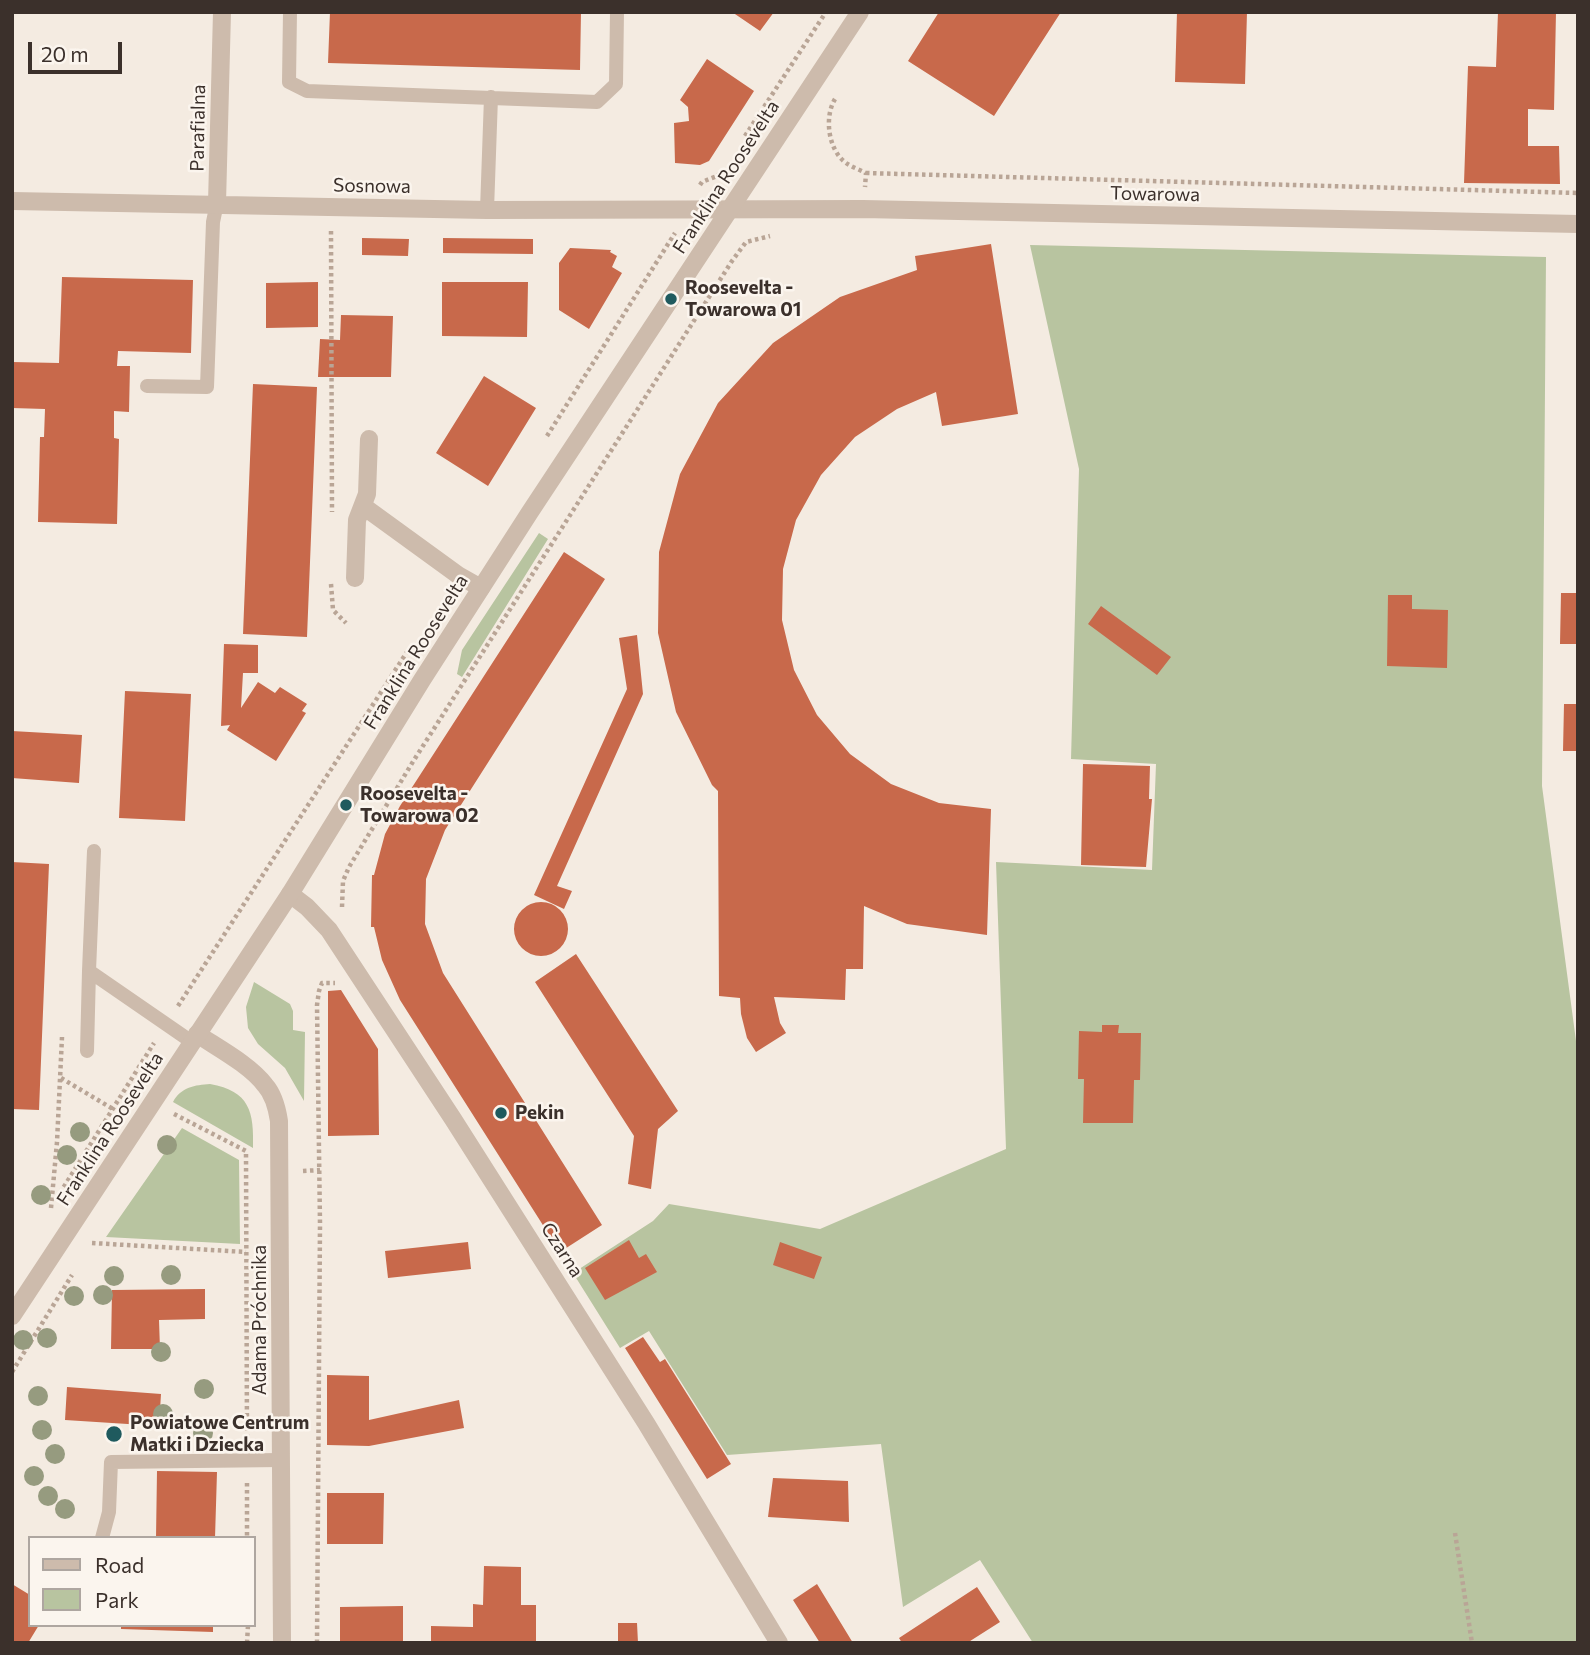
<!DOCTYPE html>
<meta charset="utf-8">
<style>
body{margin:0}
#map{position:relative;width:1590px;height:1655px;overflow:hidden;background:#f4ebe1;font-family:Commissioner,sans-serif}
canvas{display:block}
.frame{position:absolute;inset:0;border:14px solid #3b302b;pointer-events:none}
.legend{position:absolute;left:28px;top:1536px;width:228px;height:91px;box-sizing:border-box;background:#fbf5ee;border:2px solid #aea6a0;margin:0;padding:9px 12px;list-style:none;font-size:21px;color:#3b302b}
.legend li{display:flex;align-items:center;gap:14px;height:35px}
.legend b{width:35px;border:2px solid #aea6a0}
.scale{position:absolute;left:28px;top:42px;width:94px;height:32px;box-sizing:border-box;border:4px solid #3b302b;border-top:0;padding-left:9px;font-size:21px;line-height:24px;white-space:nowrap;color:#3b302b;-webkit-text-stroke:5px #fbf5ee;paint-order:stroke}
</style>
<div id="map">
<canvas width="1590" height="1655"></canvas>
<div class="frame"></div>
<ul class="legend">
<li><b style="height:9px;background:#cdbbac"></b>Road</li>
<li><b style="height:19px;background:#b8c4a0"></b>Park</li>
</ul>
<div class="scale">20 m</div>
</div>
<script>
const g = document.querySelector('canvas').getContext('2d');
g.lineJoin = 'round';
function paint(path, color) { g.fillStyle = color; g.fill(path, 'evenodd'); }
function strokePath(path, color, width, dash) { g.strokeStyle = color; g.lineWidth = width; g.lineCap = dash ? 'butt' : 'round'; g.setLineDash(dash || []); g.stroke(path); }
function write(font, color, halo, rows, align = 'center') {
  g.font = font + ' Commissioner,sans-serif'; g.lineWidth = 5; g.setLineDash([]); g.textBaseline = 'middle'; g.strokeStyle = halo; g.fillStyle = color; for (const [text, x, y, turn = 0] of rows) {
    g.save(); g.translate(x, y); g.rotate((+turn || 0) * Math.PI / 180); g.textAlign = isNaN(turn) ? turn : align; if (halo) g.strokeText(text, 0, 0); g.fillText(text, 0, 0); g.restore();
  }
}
const green = new Path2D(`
 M1030,245L1546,257L1542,786L1578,1056V1643H1033L980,1560L903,1607L881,1444L727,1455L649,1331L620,1348L573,1273L653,1221L669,1204L820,1229L1006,1149L996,862L1152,870L1156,764L1071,759L1079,469Z
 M539,533L548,539L462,677L457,674L462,650Z
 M254,982L290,1004L293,1011V1030L305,1032L304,1101L285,1068L258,1044L248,1028L246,1007Z
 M210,1084C250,1091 254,1112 253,1148L173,1102C181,1087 195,1085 210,1084Z
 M182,1128L239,1160L240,1244L106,1237Z`);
const building = new Path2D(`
 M330,12H581L580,70L328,63Z
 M732,12H774L760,31Z
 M939,12H1061L994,116L908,61Z
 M1177,12H1247L1245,84L1175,82Z
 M1498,12H1556L1554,110L1528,109V146H1559L1560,184L1464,183L1468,66L1496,67Z
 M707,59L754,91L709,161L700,165L675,163L674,123L689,121L688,107L680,100Z
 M362,238L409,239L408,256L362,255Z
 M443,238L533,239V254L443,253Z
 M991,244L1018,414L942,426L936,392L897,409L855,437L821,475L796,520L783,569L782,620L794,670L817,715L850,754L891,784L939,803L991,809L987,935L907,924L864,906L863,969H846L845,1000L774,997L780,1023L786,1033L756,1052L747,1038L741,1014L740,998L719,996L718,791L712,785L676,712L658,633L659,552L680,474L718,403L773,343L840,297L917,270L915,256Z
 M570,248L611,250L610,252L617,256L612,267L622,273L589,329L559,310V263Z
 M62,277L193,280L191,353L118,351L117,366H130L129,412L114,411V438L119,439L117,524L38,522L40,437H44L45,409L12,408V362L59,363Z
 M318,282V327L266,328V283Z
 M442,282H528L527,337L442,336Z
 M341,315L393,316L391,377H318L320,339L340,340Z
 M484,376L536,408L488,486L436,453Z
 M253,384L317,387L307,637L243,634Z
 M564,552L605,579L445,830L426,879L425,924L443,973L602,1225L560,1252L400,1000L382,960L374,927H371L372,875H374L385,834L400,806Z
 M1561,593H1578V644H1560Z
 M1388,595H1412V609L1448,610L1447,668L1387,666Z
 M1101,606L1171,657L1157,675L1088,624Z
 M637,635L643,694L557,886L572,891L564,909L534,895L627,689L619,638Z
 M224,644L258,645V673H243L241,708L258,682L275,693L280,687L307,704L302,711L306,713L276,761L227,730L230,725L221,726Z
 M125,691L191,694L185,821L119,818Z
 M1564,704H1578V751H1563Z
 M12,731L82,735L79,783L12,778Z
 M1083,764L1150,766L1149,799H1152L1146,867L1081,865Z
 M12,862L49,864L39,1110L12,1109Z
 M514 929a27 27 0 1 1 54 0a27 27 0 1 1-54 0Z
 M576,954L678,1111L658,1129L651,1189L628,1184L634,1136L535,982Z
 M341,990L378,1049L379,1135L328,1136V991Z
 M1102,1025H1119L1118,1033H1141L1140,1080H1134L1133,1123H1083L1084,1079H1078L1079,1031L1102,1032Z
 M629,1240L639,1258L646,1254L657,1272L605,1300L585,1268Z
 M468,1242L471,1269L388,1278L385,1251Z
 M780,1242L822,1257L814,1279L773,1265Z
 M205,1289V1319L159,1320L160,1349H111L112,1290Z
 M643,1337L660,1362L665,1359L731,1464L707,1479L625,1348Z
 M327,1375L369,1376V1420L459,1400L464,1428L369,1446L327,1445Z
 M67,1387L161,1394L159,1426L65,1420Z
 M157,1471L217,1472L215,1538H156Z
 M773,1478L848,1481L849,1522L768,1517Z
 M327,1493H384L383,1544H327Z
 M484,1566L521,1567V1605H536V1643H431V1626L473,1627V1604L483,1605Z
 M12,1584L30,1595V1625H39L28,1643H12Z
 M817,1584L853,1643H820L793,1600Z
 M977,1587L1000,1622L967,1643H902L899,1638Z
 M403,1606V1643H340V1607Z
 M618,1623H637L638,1643H618Z
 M121,1625H213V1632L121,1629Z`);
const path = new Path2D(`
 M835,99C824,117 828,150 846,163C852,167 860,170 866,173L865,187
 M745,136L826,12
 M866,173L1578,193
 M700,185L702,182L717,176L723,170
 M331,231L332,512
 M547,436L675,233
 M331,584L333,610L346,623
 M342,907L343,881L349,867L414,760L732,261L746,242L770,236
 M178,1006L407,652
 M61,1078L113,1109
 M174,1114L246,1151L247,1439
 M303,1171L320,1170
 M60,1193L154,1043
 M51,1208L57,1142L62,1037
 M92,1243L246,1252
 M12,1372L72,1275
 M247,1483V1538
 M1455,1533L1472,1643
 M247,1643L248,1625
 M317,1643L320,1224L317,1005L319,991L322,983H335`);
const service = new Path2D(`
 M290,12L289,82L307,91L597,102L616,84L617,12
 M487,210L491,97
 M147,386L207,387L213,222L217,203
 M94,851L89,971L192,1042
 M87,1051L89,971
 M102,1538L109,1512L111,1462L281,1460`);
const minor = new Path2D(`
 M12,201L487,210L863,209L1578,224
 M217,203L222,12
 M363,506L458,575L481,588
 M355,578L357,520L367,494L369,439
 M290,894L307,907L329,930L453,1119L646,1423L779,1643
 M197,1034C218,1048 250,1065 265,1085C274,1095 277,1108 279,1121L282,1643`);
const tertiary = new Path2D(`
 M12,1316L290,894L422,680L530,512L860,12`);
const trees = [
 [80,1132],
 [167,1145],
 [67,1155],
 [41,1195],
 [171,1275],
 [114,1276],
 [103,1295],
 [74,1296],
 [47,1338],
 [23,1340],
 [161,1352],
 [204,1389],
 [38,1396],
 [163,1414],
 [42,1430],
 [203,1433],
 [55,1454],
 [34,1476],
 [48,1496],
 [65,1509]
];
const markers = [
 [671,299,7,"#1f5a5e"],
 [346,805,7,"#1f5a5e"],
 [501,1113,7,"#1f5a5e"],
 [114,1434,9,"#1f5a5e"]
];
const streetNames = [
 ["Parafialna",198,128,-89],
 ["Franklina Roosevelta",726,177,-57],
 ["Sosnowa",372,186,1],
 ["Towarowa",1155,194,1],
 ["Franklina Roosevelta",416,652,-58],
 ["Franklina Roosevelta",110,1129,-57],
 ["Czarna",562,1250,57],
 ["Adama Próchnika",260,1320,-90]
];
const poiNames = [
 ["Roosevelta -",685,288],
 ["Towarowa 01",685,310],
 ["Roosevelta -",360,794],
 ["Towarowa 02",360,816],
 ["Pekin",515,1113],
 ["Powiatowe Centrum",130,1423],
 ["Matki i Dziecka",130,1445]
];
paint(green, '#b8c4a0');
paint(building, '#c8694b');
strokePath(path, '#b9a596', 4.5, [3.5, 3.5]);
strokePath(service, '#cdbbac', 14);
strokePath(minor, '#cdbbac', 18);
strokePath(tertiary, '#cdbbac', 18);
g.fillStyle = '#969b7f';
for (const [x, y] of trees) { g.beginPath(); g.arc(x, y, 10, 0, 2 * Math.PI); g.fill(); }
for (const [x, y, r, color] of markers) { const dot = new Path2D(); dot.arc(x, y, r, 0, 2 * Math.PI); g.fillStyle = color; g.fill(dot); strokePath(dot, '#fbf5ee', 2.5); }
write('19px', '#3b302b', '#fbf5ee', streetNames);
write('bold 19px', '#3b302b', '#fbf5ee', poiNames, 'left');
</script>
